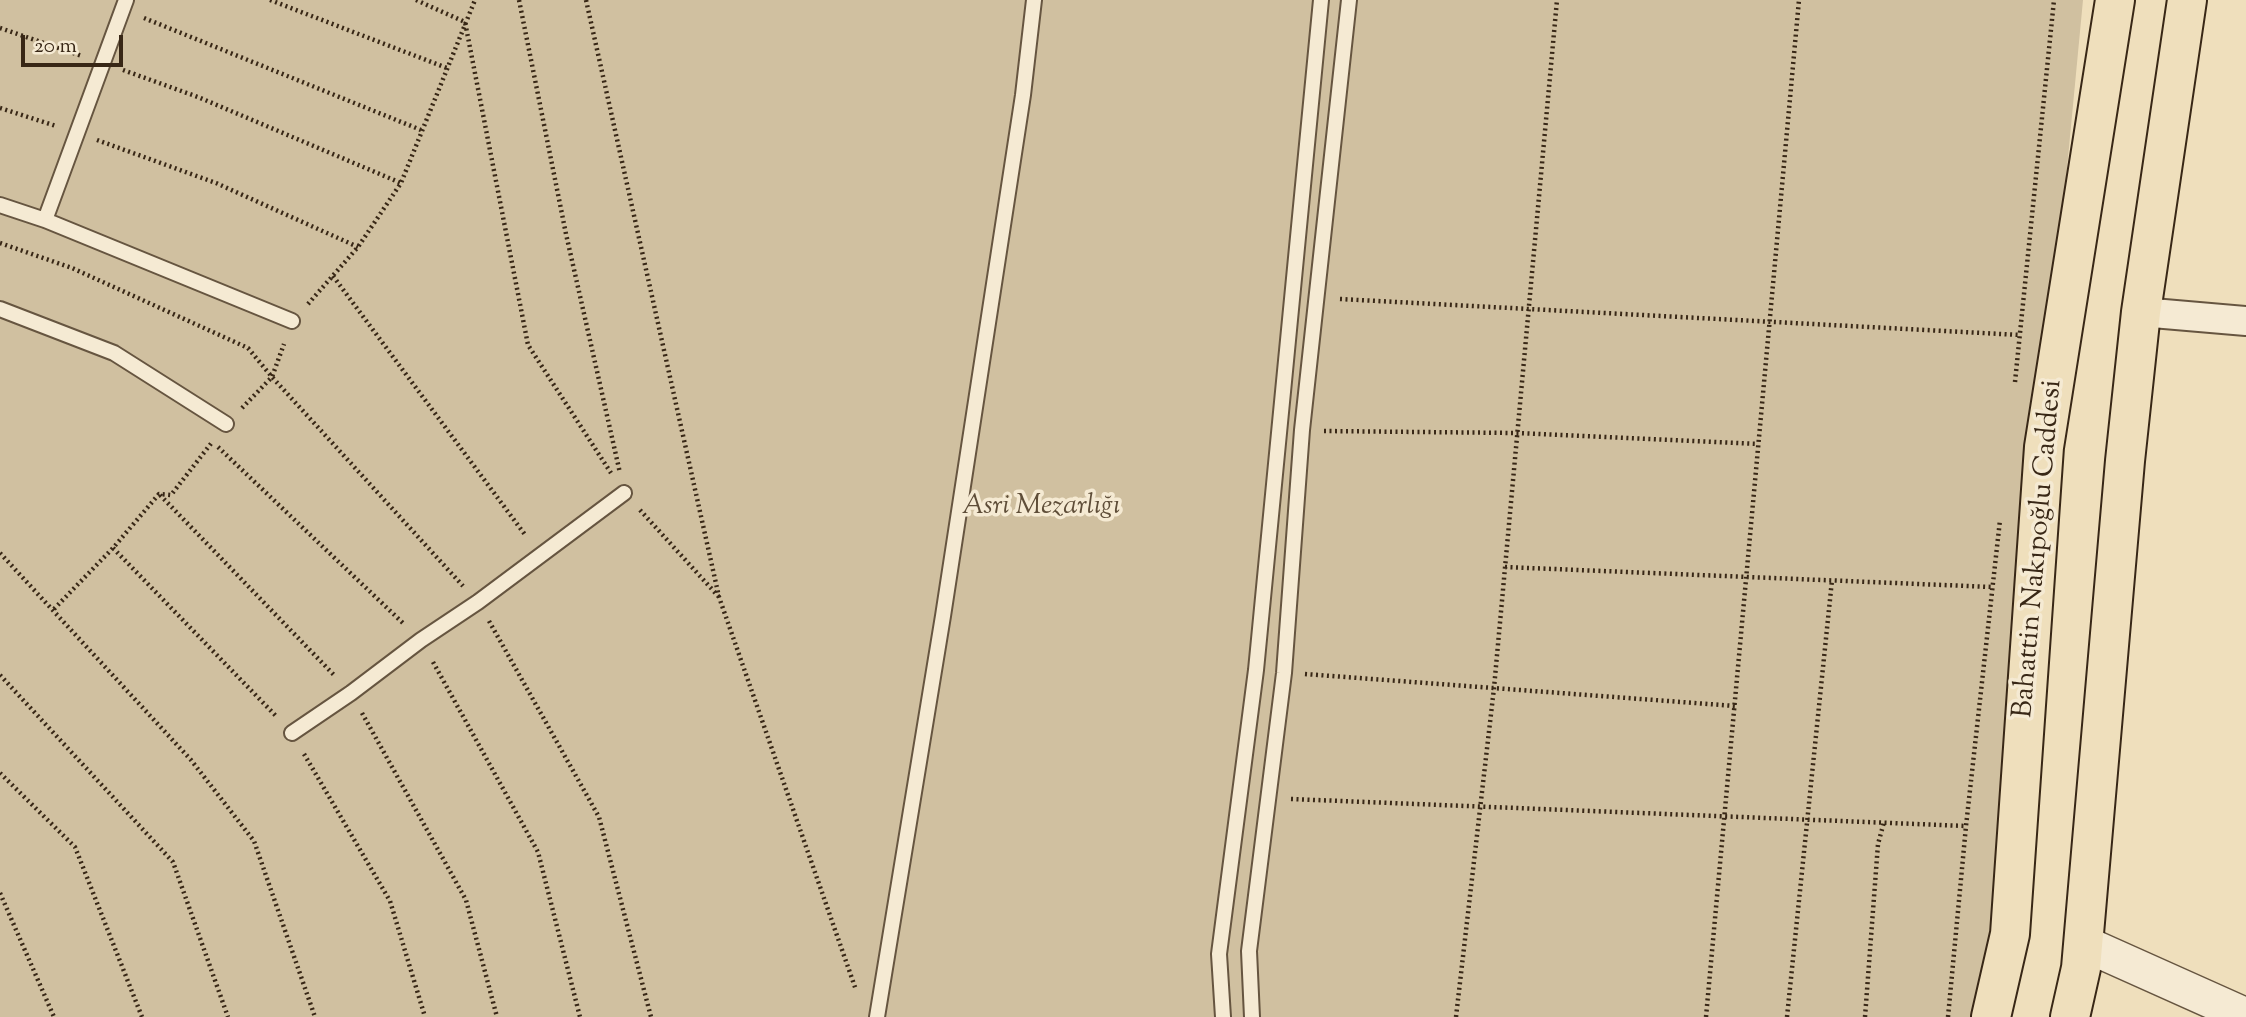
<!DOCTYPE html>
<meta charset="utf-8">
<style>
body{margin:0}
#map{position:relative;width:2246px;height:1017px;overflow:hidden;background:#efdfbc;font-family:"Sorts Mill Goudy",serif}
canvas{display:block}
.scale{position:absolute;left:21px;top:35px;width:102px;height:32px;box-sizing:border-box;border:4px solid #382716;border-top:0;padding-left:9px;font-size:21px;line-height:24px;white-space:nowrap;color:#382716;-webkit-text-stroke:5px #f5ead3;paint-order:stroke}
</style>
<div id="map">
<canvas width="2246" height="1017"></canvas>
<div class="scale">20 m</div>
</div>
<script>
const g = document.querySelector('canvas').getContext('2d');
g.lineJoin = 'round';
function paint(path, color) { g.fillStyle = color; g.fill(path, 'evenodd'); }
function strokePath(path, color, width, dash) { g.strokeStyle = color; g.lineWidth = width; g.lineCap = dash ? 'butt' : 'round'; g.setLineDash(dash || []); g.stroke(path); }
function write(font, color, halo, rows, align = 'center') {
  g.font = font + ' "Sorts Mill Goudy",serif'; g.lineWidth = 7; g.setLineDash([]); g.textBaseline = 'middle'; g.strokeStyle = halo; g.fillStyle = color; for (const [text, x, y, turn = 0] of rows) {
    g.save(); g.translate(x, y); g.rotate((+turn || 0) * Math.PI / 180); g.textAlign = isNaN(turn) ? turn : align; if (halo) g.strokeText(text, 0, 0); g.fillText(text, 0, 0); g.restore();
  }
}
const green = new Path2D(`
 M0,0H2083L1992,956L1979,1017H0Z`);
const path = new Path2D(`
 M270,0L447,68
 M416,0L465,22L528,345L611,473
 M519,0L566,234L620,473
 M586,0L719,597L856,990
 M144,18L421,130
 M0,28L82,56
 M123,70L198,97L401,183
 M0,108L56,126
 M97,140L216,183L358,247
 M0,243L72,268L248,348L272,377L463,586
 M333,276L526,536
 M1340,299L2020,335
 M308,304L358,247L401,183L475,0
 M2015,382L2054,0
 M242,408L272,377L284,344
 M1324,431L1517,433L1758,444
 M218,447L405,625
 M160,495L334,675
 M640,510L719,597
 M113,548L276,716
 M0,553L191,760L254,841L315,1017
 M1505,567L1992,587
 M54,609L113,548L159,494L171,495L213,441
 M489,621L599,817L651,1017
 M433,662L538,852L580,1017
 M1305,674L1735,706
 M0,675L173,862L228,1017
 M362,713L466,900L497,1017
 M304,754L390,901L425,1017
 M0,773L75,847L142,1017
 M1291,799L1966,826
 M0,893L54,1017
 M1456,1017L1494,688L1557,0
 M1706,1017L1799,0
 M1787,1017L1832,580
 M1865,1017L1878,844L1884,822
 M1948,1017L1966,826L2000,520`);
const service = new Path2D(`
 M0,205L45,220L292,321
 M45,220L126,0
 M0,309L114,353L226,424
 M292,733L351,693L421,640L478,602L624,493
 M877,1017L943,616L1023,95L1034,0
 M1223,1017L1219,954L1256,670L1321,0
 M1252,1017L1249,951L1284,673L1302,430L1349,0`);
const minor = new Path2D(`
 M2141,312L2246,321`);
const tertiary = new Path2D(`
 M2083,943L2246,1016`);
const primary = new Path2D(`
 M1991,1017L2010,934L2044,447L2115,0
 M2070,1017L2081,968L2125,461L2141,312L2187,0`);
const parkNames = [
 ["Asri Mezarlığı",1041,508]
];
const streetNames = [
 ["Bahattin Nakıpoğlu Caddesi",2040,549,-85]
];
paint(green, '#d0c0a0');
strokePath(service, '#665540', 18);
strokePath(minor, '#665540', 32);
strokePath(tertiary, '#665540', 38);
strokePath(primary, '#382716', 42);
strokePath(path, '#382716', 4.5, [2, 3.5]);
strokePath(service, '#f5ead3', 14);
strokePath(minor, '#f5ead3', 28);
strokePath(tertiary, '#f5ead3', 35);
strokePath(primary, '#efdfbc', 38);
write('italic 28px', '#5e4d38', '#f5ead3', parkNames);
write('28px', '#382716', '#f5ead3', streetNames);
</script>
